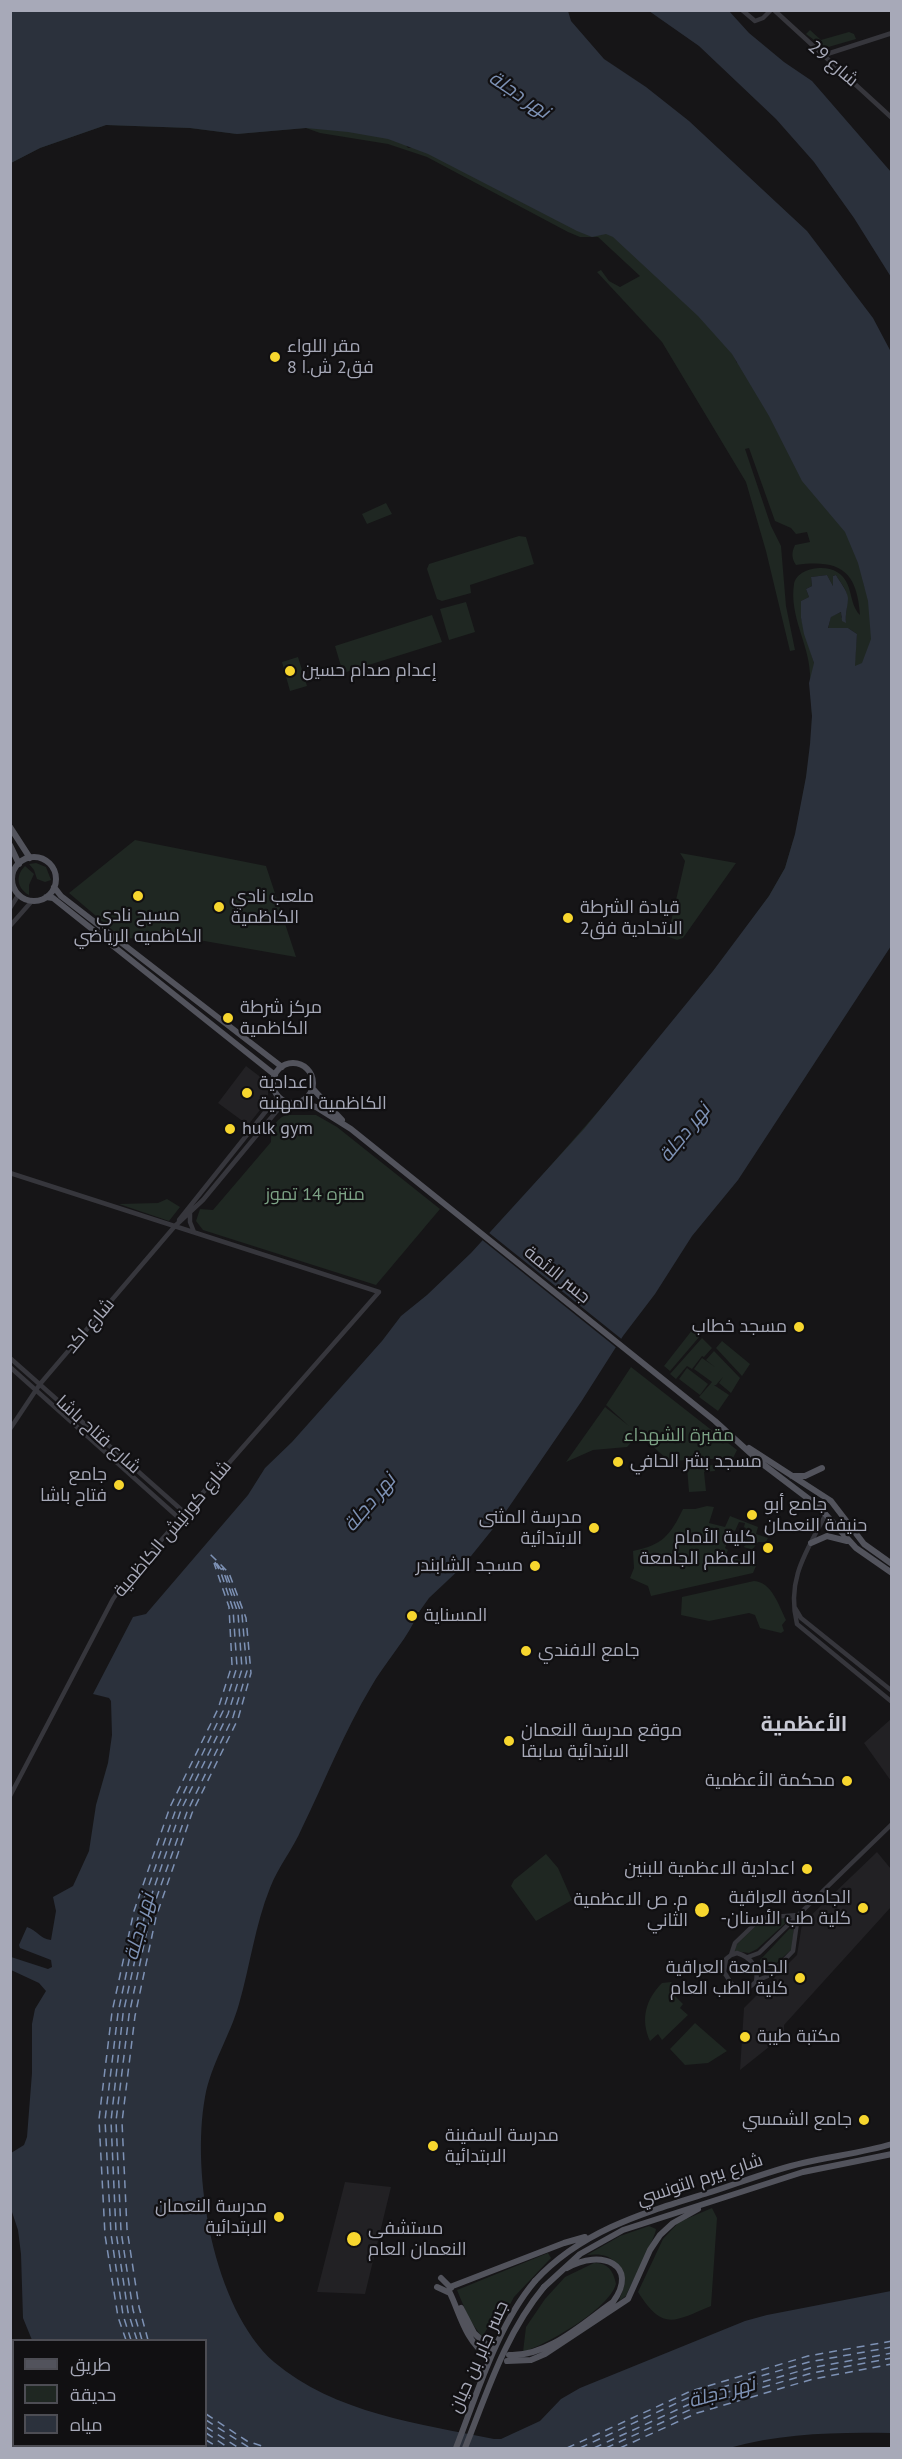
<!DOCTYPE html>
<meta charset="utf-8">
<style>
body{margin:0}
#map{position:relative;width:902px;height:2459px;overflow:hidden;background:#161517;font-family:"PT Sans",Cairo,sans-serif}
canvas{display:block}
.frame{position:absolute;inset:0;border:12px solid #a7a9b8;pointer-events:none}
.legend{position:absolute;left:12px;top:2339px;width:195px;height:108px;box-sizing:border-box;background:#111012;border:2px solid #4d4d54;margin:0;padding:8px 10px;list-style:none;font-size:18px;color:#a7a9b8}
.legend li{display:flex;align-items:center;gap:12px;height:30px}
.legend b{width:30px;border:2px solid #4d4d54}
</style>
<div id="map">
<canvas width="902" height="2459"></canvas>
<div class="frame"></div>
<ul class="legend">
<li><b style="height:8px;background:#52535c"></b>طريق</li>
<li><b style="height:16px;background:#1f2722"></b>حديقة</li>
<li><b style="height:16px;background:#2b313c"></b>مياه</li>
</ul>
</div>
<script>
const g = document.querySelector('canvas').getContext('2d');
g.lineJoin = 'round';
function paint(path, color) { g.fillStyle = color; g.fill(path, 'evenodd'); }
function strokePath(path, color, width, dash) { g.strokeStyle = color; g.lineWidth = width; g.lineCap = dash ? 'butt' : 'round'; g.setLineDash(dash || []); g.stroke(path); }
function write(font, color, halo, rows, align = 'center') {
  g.font = font + ' "PT Sans",Cairo,sans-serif'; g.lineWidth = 4.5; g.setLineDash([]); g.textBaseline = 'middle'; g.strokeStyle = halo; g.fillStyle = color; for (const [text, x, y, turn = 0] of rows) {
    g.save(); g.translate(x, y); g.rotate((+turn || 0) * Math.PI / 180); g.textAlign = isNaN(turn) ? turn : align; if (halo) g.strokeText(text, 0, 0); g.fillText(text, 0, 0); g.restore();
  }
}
const built = new Path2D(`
 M246,1066L267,1082L268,1088V1100L248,1125L218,1103Z
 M891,1719V1781L864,1743Z
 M877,1852L891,1869V1907L784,2025V2035L740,2070L744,2008L797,1955L802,1924Z
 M345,2182L391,2187L365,2294L317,2292Z`);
const green = new Path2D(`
 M810,30L821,40L849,32L854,34L856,39L825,48L806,34Z
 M315,116L335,125L343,123L346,127L377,134L395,136L402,139L408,148L420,146L444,156L489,165L501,175L513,179L534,193L535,188L547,191L566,205L617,234L633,246L690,300L736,349L733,354L737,363L740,357H744L748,374L762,385L764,398L774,408L775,424L802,473L823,502L832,511L840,515L848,525L867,572V579L863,581C865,589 868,595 871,602C879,622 888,675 854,672L857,634L848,628L828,629L831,616L842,612L841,617L846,622C845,613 848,606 847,597C847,589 840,582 836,575L833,576V586L827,575L811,577L812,586L806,589L809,597L801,601V618L814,663V676L820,683L841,682L848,687L849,690L832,762L823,768V771H832L831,781L837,772L836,753L856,685L875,675L865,727L855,761L792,893L748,965L722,993L691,1042L675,1063L636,1096L583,1149L541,1195L523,1211L503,1220L630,1075L730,950L769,896L785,868L793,841L800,843L805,815L814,817L829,787H825L814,813L805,812L798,820C805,786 812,751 812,716C811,702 810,688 810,674C809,644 789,616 794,584C797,568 825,564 837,572C854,582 848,603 860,615C857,571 840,559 796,565C792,559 791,553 795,545L810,542L807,532L796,534L791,528L775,521L749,448L745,449L771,526L781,546L786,606L795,650L790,651L766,551L746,482L662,342L597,272L601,270L609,281L620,287L640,276L598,237H580L568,232L427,157L388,144L320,133L306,128L237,134L190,128L106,125L40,148L11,163L10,157L75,129L102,121H166L237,131L273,126Z
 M386,503L392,514L367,524L362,514Z
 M519,536L526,537L534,564L470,585L471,593L442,601L437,599L427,569L429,564Z
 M466,602L475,632L449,640L440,609Z
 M432,615L442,642L343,673L335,646Z
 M298,657L307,686L290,691L282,662Z
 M135,840L266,866L296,957L170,935L123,939L69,893Z
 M680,853L736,863L683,938L677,940L661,934L670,926L685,861Z
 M36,863L46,867L51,880L45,882L37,879L34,870L29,864Z
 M25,866L34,874L29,885V895C17,888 15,876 25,866Z
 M286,1115H316L337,1127L440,1209L376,1285L203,1230L196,1221L200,1209L213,1210L271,1142C271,1130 274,1120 286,1115Z
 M167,1199L180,1207L169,1221L119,1204L158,1203Z
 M693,1329L700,1336L670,1371L664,1366Z
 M702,1338L712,1348L704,1357L702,1356L692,1369L687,1366L676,1379L670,1374Z
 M722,1341L750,1364L742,1376L716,1348Z
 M714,1351L740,1378L731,1393L719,1383L723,1377L716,1385H714L729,1395L718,1411L699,1397L712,1382L694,1369L702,1358L715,1367L706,1360Z
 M631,1367L737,1450L733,1458L669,1461L639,1434L627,1447L593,1450L566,1462L605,1407L629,1426L606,1405Z
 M687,1368L708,1384L700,1395L679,1379Z
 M714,1465L715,1471L704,1472L706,1491L689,1492L687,1467Z
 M707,1506L714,1507L709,1523L725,1527L730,1516L758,1527L756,1534L768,1538L766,1542H758L752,1550L744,1547L748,1536L740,1533H745L747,1529L744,1527L745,1523L739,1522L735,1531L732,1530L725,1548L728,1550L726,1555L756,1566L753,1573L651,1596L648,1586L630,1578L634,1568L633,1551C662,1545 670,1536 683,1509H695Z
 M754,1581C772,1582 779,1606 786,1620L782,1625L784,1631L781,1633L760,1628L755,1615L749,1613L709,1621L681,1615L682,1597Z
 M546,1854L558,1868L572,1900L536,1921L511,1886L514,1880Z
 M764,1918L790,1919L757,1949L749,1953L734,1951V1947Z
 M794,1924L792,1949L763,1975L760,1960Z
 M671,1982L678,1989L673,1994L683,2004L680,2008L688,2015L662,2040L658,2034L650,2041C640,2019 646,1999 662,1983Z
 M695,2023L727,2051L708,2063L685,2065L670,2049Z
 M712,2208L717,2218L711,2306C673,2322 663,2331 638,2292L663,2239L679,2222Z
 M649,2226L656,2229C656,2236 631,2285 626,2296L619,2301L625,2283C618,2261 611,2252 587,2255L620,2236Z
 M548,2253L551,2258L514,2297L498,2327L490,2324L482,2337L469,2319L457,2290Z
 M594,2263C608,2263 613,2270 616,2284C609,2309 548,2344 523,2352L526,2327L545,2299L565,2277Z`);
const water = new Path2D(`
 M11,11H568L571,21L604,59L646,87L689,121L807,231L873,318L891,352V946L738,1180L692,1236L655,1294L623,1336L581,1402L500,1520L463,1566L429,1598L419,1612L409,1613V1618L414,1622C402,1645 384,1664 371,1687C344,1732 325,1781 302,1828C293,1849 278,1867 270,1888C255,1925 250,1966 239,2004C230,2036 211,2064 205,2097C191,2174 213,2308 274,2362C334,2413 420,2424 494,2439H501L540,2421L561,2399L580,2388L745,2321L767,2315L891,2291V2433C836,2432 783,2433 729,2448H91L88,2446H206V2340H32L23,2318L21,2254L18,2230L11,2209V2153L24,2145L27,2137L32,2073V2024L35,2009L46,1991L39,1983L11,1970V1957L48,1969L52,1967L51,1960L20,1948L19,1945L27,1927C37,1930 40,1939 51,1940L56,1911L53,1897L73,1886L89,1851L96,1805L108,1763L112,1735L111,1701L109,1698L93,1694L133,1617L146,1614L248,1495L265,1468L292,1442L382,1341L401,1316L427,1295L471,1253L584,1129L713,971L769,896L785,868L795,834L806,777L810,744L812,716L809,683L814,663L804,634L801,618V601L809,597L806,589L812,586L811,577L827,575L833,586V576L836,575C840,582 847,590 848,598C848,606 845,613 846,623L842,621L841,612L831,617L828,628H848L857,634L855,666L862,663L871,639L868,601L858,563L845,532L802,481L769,416L732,354L698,316L613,237L606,234L592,237L577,231L428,154L388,139L348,132L306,128L237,134L190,128L106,125L40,148L11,163Z
 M649,11H729L749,33L784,62L812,81L891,172V277L854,218L814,162L776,119L699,46Z`);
const pier = new Path2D(`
 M488,1232L624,1341L618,1349L481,1239Z`);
const ferry = new Path2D(`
 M126,2340L118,2317L105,2235L99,2119L112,2012L134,1911L170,1807L218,1709L232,1665L229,1607L214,1563
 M131,2340L123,2315L111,2234L105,2120L118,2013L139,1913L176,1809L223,1711L237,1667L233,1609L221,1573L212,1557
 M137,2340L128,2312L116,2232L111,2121L123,2014L145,1914L181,1810L228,1714L242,1669L238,1613L224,1573L214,1560
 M142,2340L133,2310L121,2231L116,2121L129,2015L150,1916L187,1812L233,1717L247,1671L242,1615L226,1573L222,1568
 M148,2340L139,2307L127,2229L122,2122L135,2016L156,1917L192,1813L238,1719L251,1673L246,1618L229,1573L210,1554
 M206,2414L247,2441L268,2448
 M206,2420L250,2448
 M206,2427L239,2448
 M206,2433L229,2448
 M206,2440L219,2448
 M567,2448L691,2391L808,2356L892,2341
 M580,2448L692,2396L809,2362L892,2347
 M594,2448L694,2402L810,2368L892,2353
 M606,2448L696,2407L812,2373L892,2358
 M620,2448L697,2413L813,2379L892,2364`);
const tertiary = new Path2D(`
 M742,10L755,21L763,18L771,10
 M774,10L892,118
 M824,55L892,33
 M10,908L19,894
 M10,926L32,901
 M10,1173L379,1292L128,1578L113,1599L10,1796
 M190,1213V1222L194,1232
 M179,1220L278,1096
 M10,1358L185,1513
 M10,1367L180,1519
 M10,1429L40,1384L175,1226L203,1200L285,1101
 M826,1514C806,1552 786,1580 797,1624L892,1702
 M795,1608L801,1618L892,1691
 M737,1953C751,1957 759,1968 756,1982L747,1989L733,1986L724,1972L726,1959L731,1955Z
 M731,1955L735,1943L761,1918L798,1915L793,1951L770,1975L756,1981
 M748,1957L759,1953L892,1824`);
const primary = new Path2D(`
 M10,827L30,858
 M10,845L19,864
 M12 879a22 22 0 1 1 44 0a22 22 0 1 1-44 0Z
 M54,887L61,896L282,1067
 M46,897L53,898L275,1075
 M273 1083a20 20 0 1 1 40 0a20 20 0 1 1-40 0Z
 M313,1089L342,1120
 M299,1103L316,1107L351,1129L715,1421L760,1462L818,1506L856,1548L892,1573
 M749,1448L831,1501L864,1544L892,1564
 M792,1476H805L822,1468
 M811,1543L827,1536L847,1541
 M441,2278L451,2288
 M535,2281C583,2229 647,2212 711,2192C742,2182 772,2170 803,2163C832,2156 862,2153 892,2144
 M437,2287L450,2293C460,2314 466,2342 487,2355
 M450,2287L564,2243L585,2237
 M544,2287L580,2254L623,2230L803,2172L892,2154
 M461,2308L474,2333L490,2348
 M509,2355C548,2357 583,2323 613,2302C640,2265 601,2248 567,2268
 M507,2361L531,2360L545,2354L628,2299L650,2250L660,2235L673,2223L698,2209`);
const primaryBridge = new Path2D(`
 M456,2448C477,2394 497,2326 535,2281
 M465,2448C487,2393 505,2334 544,2287`);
const markers = [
 [275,357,6,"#f7d62e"],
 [290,671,6,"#f7d62e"],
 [138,896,6,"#f7d62e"],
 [219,907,6,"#f7d62e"],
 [568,918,6,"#f7d62e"],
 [228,1018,6,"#f7d62e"],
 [247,1093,6,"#f7d62e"],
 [230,1129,6,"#f7d62e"],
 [799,1327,6,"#f7d62e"],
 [618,1462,6,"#f7d62e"],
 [119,1485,6,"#f7d62e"],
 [752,1515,6,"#f7d62e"],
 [594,1528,6,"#f7d62e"],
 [768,1548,6,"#f7d62e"],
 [535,1566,6,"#f7d62e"],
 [412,1616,6,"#f7d62e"],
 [526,1651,6,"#f7d62e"],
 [509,1741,6,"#f7d62e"],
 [847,1781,6,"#f7d62e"],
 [807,1869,6,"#f7d62e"],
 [863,1908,6,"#f7d62e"],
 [702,1910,8,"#f7d62e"],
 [800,1978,6,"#f7d62e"],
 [745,2037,6,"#f7d62e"],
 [864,2120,6,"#f7d62e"],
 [433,2146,6,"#f7d62e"],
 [279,2217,6,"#f7d62e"],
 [354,2239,8,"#f7d62e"]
];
const streetNames = [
 ["شارع 29",833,64,41],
 ["جسر الائمة",557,1275,39],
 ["شارع اكد",90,1326,-50],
 ["شارع فتاح باشا",98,1435,42],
 ["شارع كورنيش الكاظمية",173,1529,-50],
 ["شارع بيرم التونسي",700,2180,-18],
 ["جسر جابر بن حيان",479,2357,-66]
];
const poiNames = [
 ["مقر اللواء",287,347],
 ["8 فق2 ش.ا",287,368],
 ["إعدام صدام حسين",302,671],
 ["ملعب نادي",231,897],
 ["الكاظمية",231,918],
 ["قيادة الشرطة",580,908],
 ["الاتحادية فق2",580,929],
 ["مسبح نادي",138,916,"center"],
 ["الكاظميه الرياضي",138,937,"center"],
 ["مركز شرطة",240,1008],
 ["الكاظمية",240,1029],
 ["اعدادية",259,1083],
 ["الكاظمية المهنية",259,1104],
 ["hulk gym",242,1129],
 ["مسجد خطاب",787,1327,"right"],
 ["مسجد بشر الحافي",630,1462],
 ["جامع",107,1475,"right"],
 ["فتاح باشا",107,1496,"right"],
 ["جامع أبو",764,1505],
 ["حنيفة النعمان",764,1526],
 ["مدرسة المثنى",582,1518,"right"],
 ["الابتدائية",582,1539,"right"],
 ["كلية الأمام",756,1538,"right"],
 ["الاعظم الجامعة",756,1559,"right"],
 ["مسجد الشابندر",523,1566,"right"],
 ["المسناية",424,1616],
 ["جامع الافندي",538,1651],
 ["موقع مدرسة النعمان",521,1731],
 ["الابتدائية سابقا",521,1752],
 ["محكمة الأعظمية",835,1781,"right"],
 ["اعدادية الاعظمية للبنين",795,1869,"right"],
 ["الجامعة العراقية",851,1898,"right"],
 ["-كلية طب الأسنان",851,1919,"right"],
 ["م. ص الاعظمية",688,1900,"right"],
 ["الثاني",688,1921,"right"],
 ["الجامعة العراقية",788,1968,"right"],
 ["كلية الطب العام",788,1989,"right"],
 ["مكتبة طيبة",757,2037],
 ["جامع الشمسي",852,2120,"right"],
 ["مدرسة السفينة",445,2136],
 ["الابتدائية",445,2157],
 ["مدرسة النعمان",267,2207,"right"],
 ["الابتدائية",267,2228,"right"],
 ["مستشفى",368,2229],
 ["النعمان العام",368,2250]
];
const parkNames = [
 ["منتزه 14 تموز",315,1195],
 ["مقبرة الشهداء",679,1436]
];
const waterNames = [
 ["نهر دجلة",519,95,34],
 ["نهر دجلة",685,1133,-51],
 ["نهر دجلة",370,1503,-50],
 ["نهر دجلة",140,1927,-75],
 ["نهر دجلة",722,2393,-15]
];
const quarterNames = [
 ["الأعظمية",804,1725]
];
paint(built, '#222124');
paint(green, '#1f2722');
paint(water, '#2b313c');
paint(pier, '#161517');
strokePath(ferry, '#7d91b4', 1.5, [8, 6]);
strokePath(tertiary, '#36363c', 4.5);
strokePath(primary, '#52535c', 6);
strokePath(primaryBridge, '#52535c', 6);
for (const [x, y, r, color] of markers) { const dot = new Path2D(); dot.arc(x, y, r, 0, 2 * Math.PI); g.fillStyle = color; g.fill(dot); strokePath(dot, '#111012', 2); }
write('18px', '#a7a9b8', '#111012', streetNames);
write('18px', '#a7a9b8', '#111012', poiNames, 'left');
write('18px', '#7da386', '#111012', parkNames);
write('italic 20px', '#7d91b4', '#111012', waterNames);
write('bold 21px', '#c8c9d4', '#111012', quarterNames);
</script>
